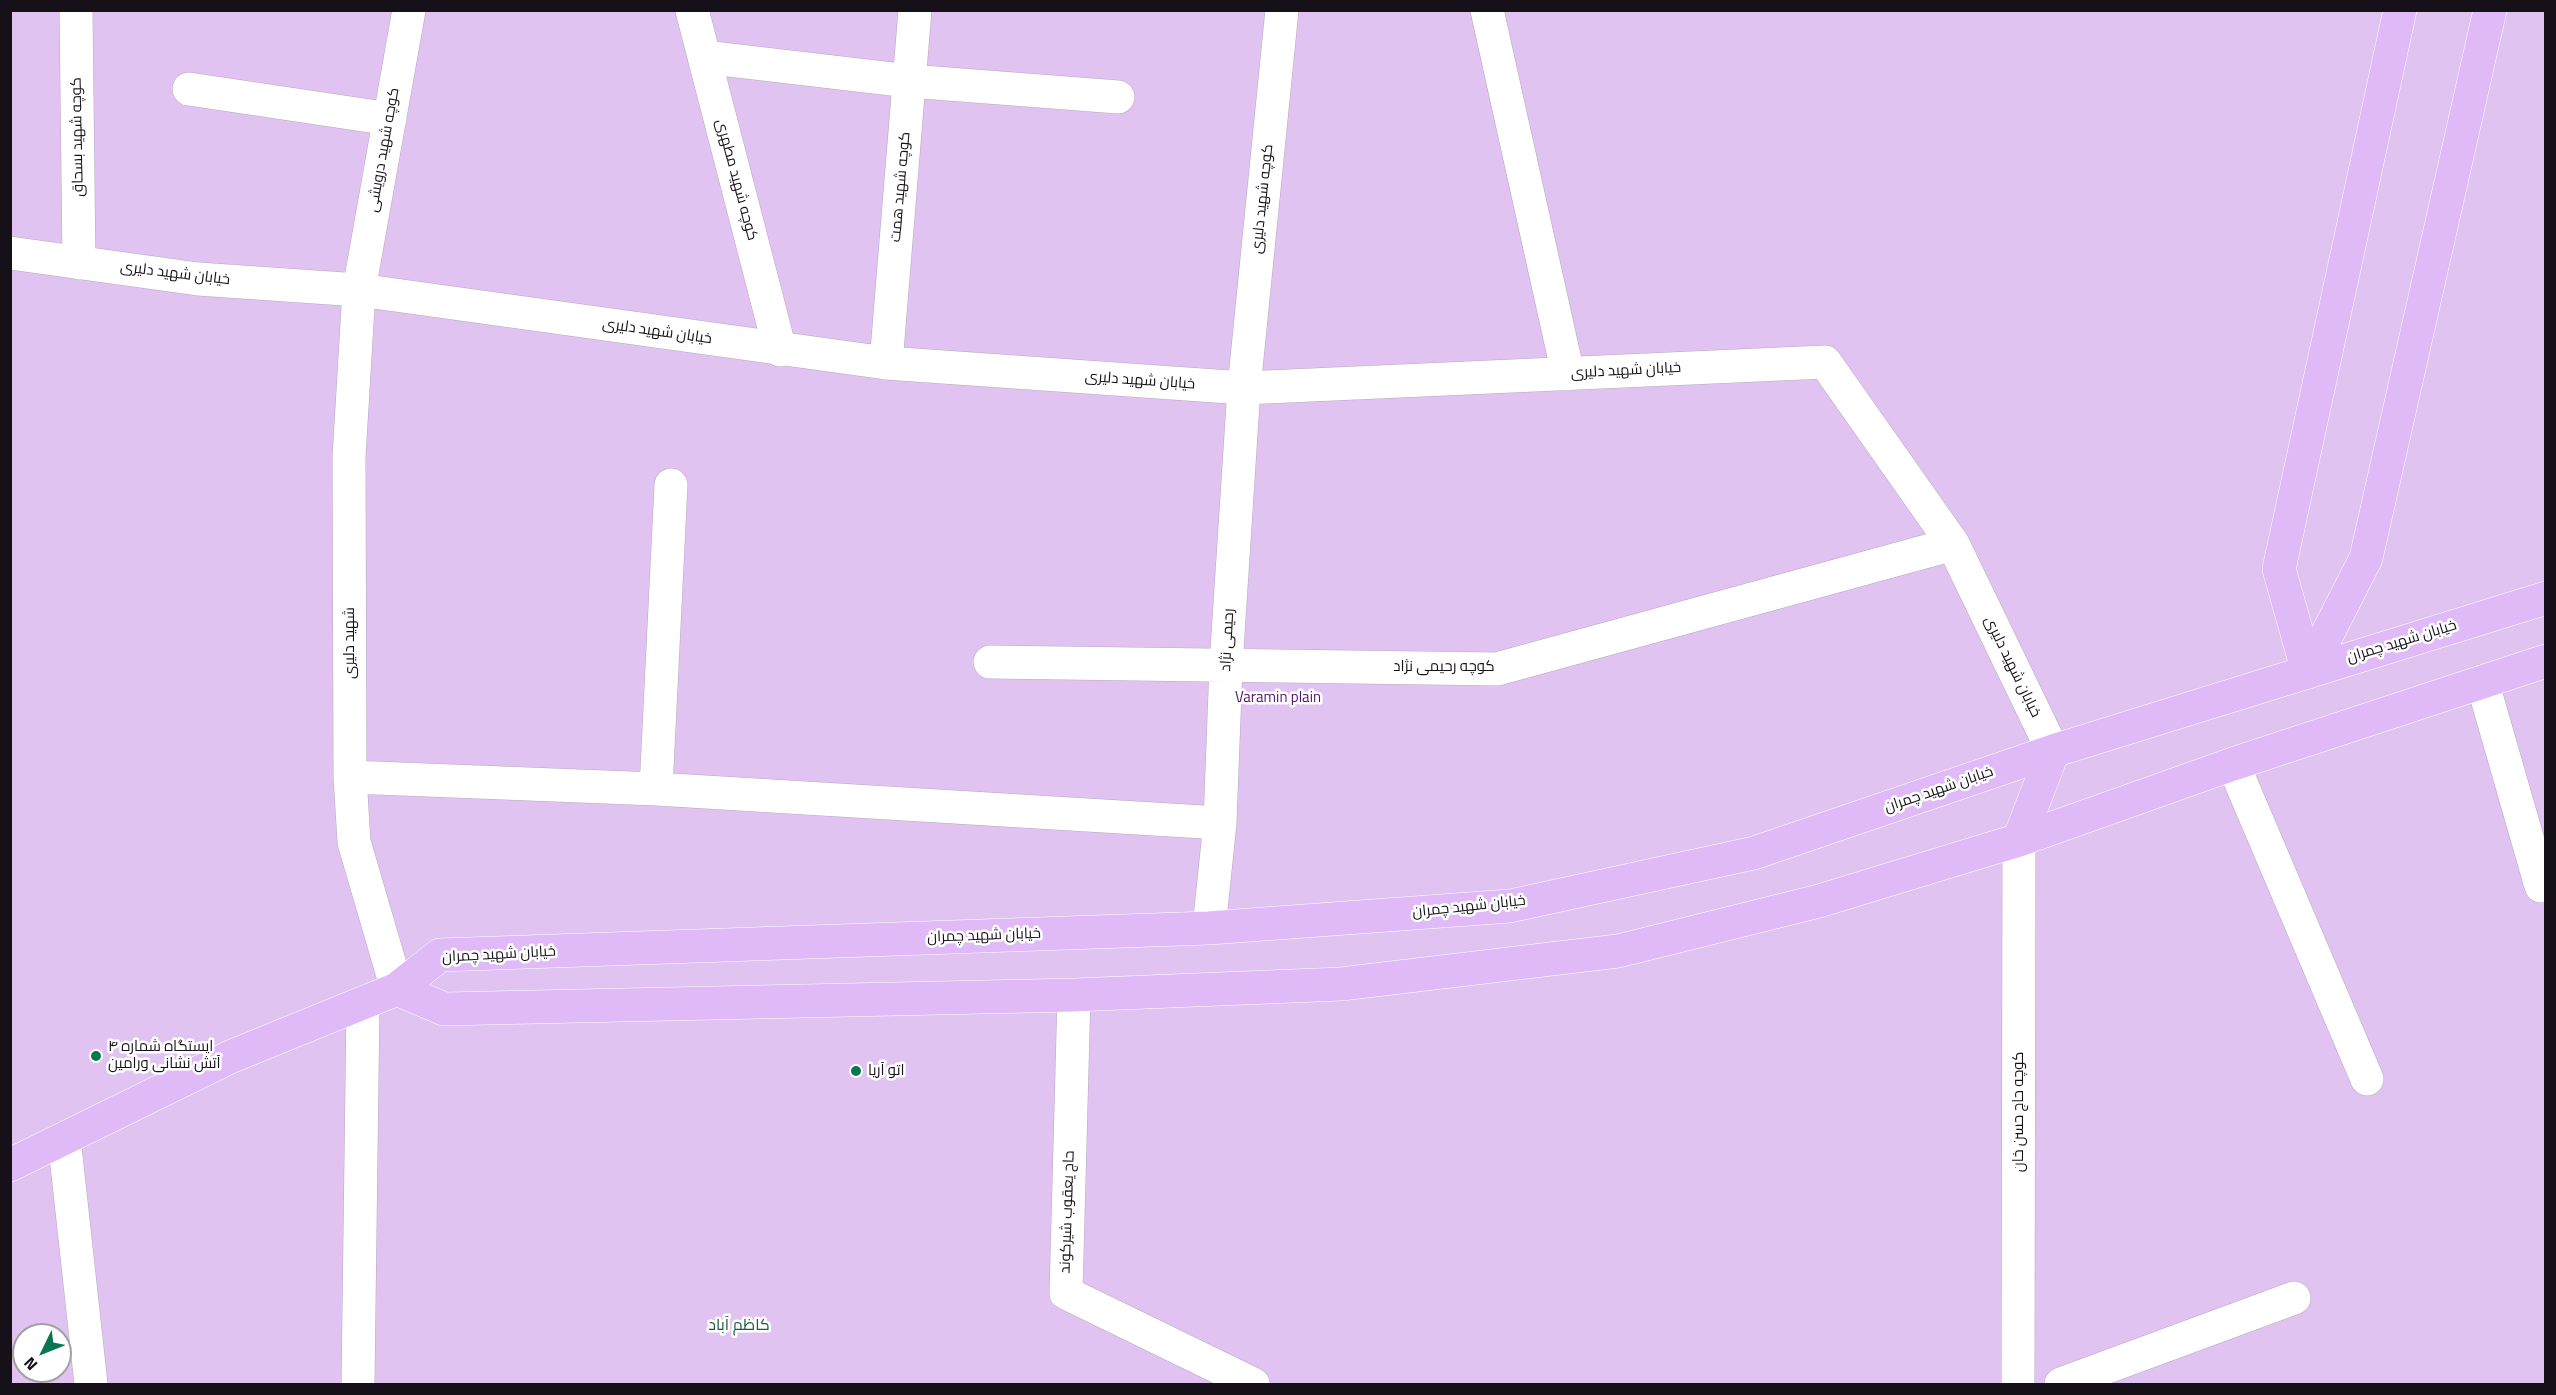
<!DOCTYPE html>
<meta charset="utf-8">
<style>
body{margin:0}
#map{position:relative;width:2556px;height:1395px;overflow:hidden;background:#efe0f9;font-family:"Titillium Web",sans-serif}
canvas{display:block}
.frame{position:absolute;inset:0;border:12px solid #161119;pointer-events:none}
.north{position:absolute;left:12px;top:1323px;width:60px;height:60px;box-sizing:border-box;background:#fff;border:2px solid #a2a0a3;border-radius:50%;rotate:227deg;font-size:16px;font-weight:700;line-height:24px;text-align:center;color:#161119}
.north::after{content:'';display:block;margin:auto;width:21px;height:27px;background:#087751;clip-path:polygon(50% 0,100% 100%,50% 72%,0 100%)}
</style>
<div id="map">
<canvas width="2556" height="1395"></canvas>
<div class="frame"></div>
<div class="north">N</div>
</div>
<script>
const g = document.querySelector('canvas').getContext('2d');
g.lineJoin = 'round';
function paint(path, color) { g.fillStyle = color; g.fill(path, 'evenodd'); }
function strokePath(path, color, width, dash) { g.strokeStyle = color; g.lineWidth = width; g.lineCap = dash ? 'butt' : 'round'; g.setLineDash(dash || []); g.stroke(path); }
function write(font, color, halo, rows, align = 'center') {
  g.font = font + ' "Titillium Web",Cairo,sans-serif'; g.lineWidth = 5; g.setLineDash([]); g.textBaseline = 'middle'; g.strokeStyle = halo; g.fillStyle = color; for (const [text, x, y, turn = 0] of rows) {
    g.save(); g.translate(x, y); g.rotate((+turn || 0) * Math.PI / 180); g.textAlign = isNaN(turn) ? turn : align; if (halo) g.strokeText(text, 0, 0); g.fillText(text, 0, 0); g.restore();
  }
}
const green = new Path2D(`
 M10,11H2545V1384H11ZM24,1335H60V1371H24Z`);
const minor = new Path2D(`
 M76,10L79,263
 M692,10L780,350
 M1487,10L1568,374
 M704,57L909,81L1118,97
 M189,89L390,119
 M10,253L198,279L359,290L886,363L1244,388L1825,362L1953,544L2053,751
 M886,363L915,10
 M990,662L1497,669L1953,544
 M2482,681L2541,886
 M2233,764L2367,1079
 M350,777L656,789L1220,823
 M656,789L671,485
 M1209,928L1220,823L1226,665L1244,388L1282,10
 M397,989L354,842L350,777L349,457L359,290L409,10
 M1074,995L1066,1293L1253,1384
 M64,1138L91,1384
 M358,1384L363,1003
 M2018,1384L2019,840
 M2061,1384L2294,1298`);
const major = new Path2D(`
 M2308,672L2366,558L2490,10
 M2308,672L2279,569L2400,10
 M2019,840L2053,751
 M397,989L444,1009L1074,995L1341,984L1618,951L1819,901L2019,840L2233,764L2546,661
 M10,1165L230,1057L397,989L440,955L1209,928L1510,906L1754,853L2053,751L2546,598`);
const markers = [
 [96,1056,6,"#087751"],
 [856,1071,6,"#087751"]
];
const streetNames = [
 ["کوچه شهید بسحاق",78,137,-91],
 ["کوچه شهید درویشی",384,150,-80],
 ["کوچه شهید مطهری",736,180,75],
 ["کوچه شهید همت",901,187,-85],
 ["کوچه شهید دلیری",1263,199,-84],
 ["خیابان شهید دلیری",175,274,7],
 ["خیابان شهید دلیری",657,332,8],
 ["خیابان شهید دلیری",1626,371,-3],
 ["خیابان شهید دلیری",1140,381,4],
 ["رحیمی نژاد",1228,640,-87],
 ["خیابان شهید چمران",2402,642,-17],
 ["شهید دلیری",350,643,-90],
 ["کوچه رحیمی نژاد",1444,667],
 ["خیابان شهید دلیری",2012,667,64],
 ["خیابان شهید چمران",1939,790,-19],
 ["خیابان شهید چمران",1469,907,-6],
 ["خیابان شهید چمران",984,936,-2],
 ["خیابان شهید چمران",499,955,-3],
 ["کوچه حاج حسن خان",2019,1112,-90],
 ["حاج یعقوب شیرکوند",1068,1212,-88]
];
const parkNames = [
 ["Varamin plain",1278,698]
];
const poiNames = [
 ["ایستگاه شماره ۴",108,1047],
 ["آتش نشانی ورامین",108,1064],
 ["اتو آریا",868,1071]
];
const neighbourhoodNames = [
 ["کاظم آباد",739,1326]
];
paint(green, '#e0c3f1');
strokePath(minor, '#b7a9c1', 34);
strokePath(major, '#fff', 34);
strokePath(minor, '#fff', 33);
strokePath(major, '#e0b9f7', 33);
for (const [x, y, r, color] of markers) { const dot = new Path2D(); dot.arc(x, y, r, 0, 2 * Math.PI); g.fillStyle = color; g.fill(dot); strokePath(dot, '#fff', 2); }
write('15px', '#161119', '#fff', streetNames);
write('15px', '#50146c', '#fff', parkNames);
write('15px', '#161119', '#fff', poiNames, 'left');
write('16px', '#1a5c41', '#fff', neighbourhoodNames);
</script>
